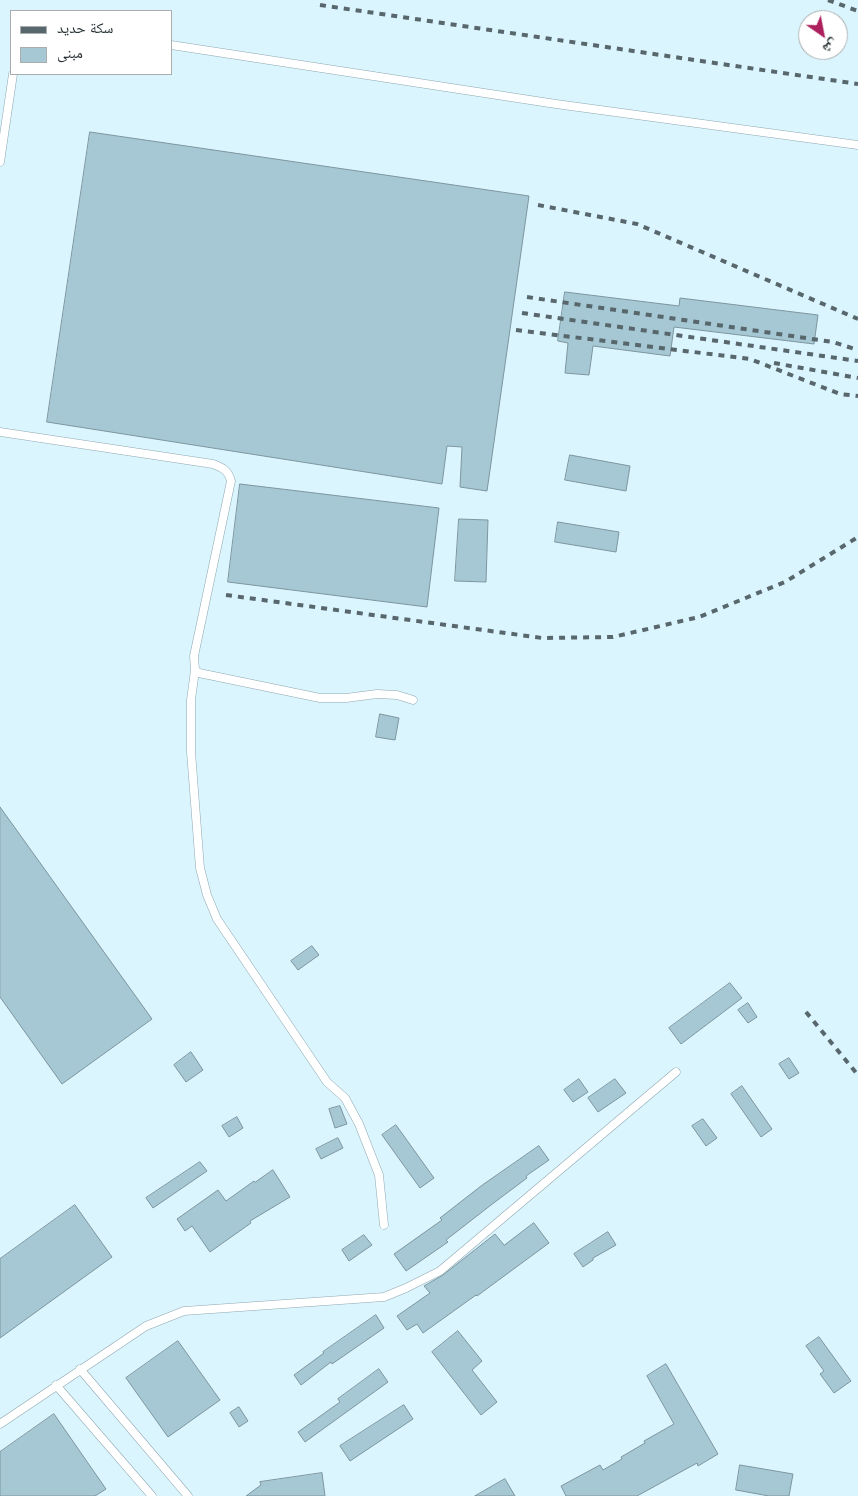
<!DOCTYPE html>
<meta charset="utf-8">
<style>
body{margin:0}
#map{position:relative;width:858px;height:1496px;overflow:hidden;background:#dbf5ff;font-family:Poppins,"Noto Naskh Arabic",sans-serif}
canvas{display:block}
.legend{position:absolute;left:10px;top:10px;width:162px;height:65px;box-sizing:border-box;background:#fff;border:1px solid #a9adae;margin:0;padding:6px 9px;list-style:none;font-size:15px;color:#273134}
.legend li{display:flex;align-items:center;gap:10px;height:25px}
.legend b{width:25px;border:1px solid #a9adae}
.north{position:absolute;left:798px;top:10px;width:50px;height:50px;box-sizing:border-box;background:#fff;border:1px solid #a9adae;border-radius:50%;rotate:147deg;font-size:14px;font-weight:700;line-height:20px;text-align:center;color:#273134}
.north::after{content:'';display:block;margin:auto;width:18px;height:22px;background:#ad205d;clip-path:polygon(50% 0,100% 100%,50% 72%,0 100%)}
</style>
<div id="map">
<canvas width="858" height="1496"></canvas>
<ul class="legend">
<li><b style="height:6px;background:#58676c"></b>سكة حديد</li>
<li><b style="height:14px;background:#a5c8d4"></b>مبنى</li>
</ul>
<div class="north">ش</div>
</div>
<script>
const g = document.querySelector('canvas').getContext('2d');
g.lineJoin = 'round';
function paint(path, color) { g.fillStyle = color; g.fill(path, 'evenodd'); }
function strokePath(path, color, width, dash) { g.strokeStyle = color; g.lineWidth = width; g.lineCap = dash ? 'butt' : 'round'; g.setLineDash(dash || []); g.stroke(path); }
const building = new Path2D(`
 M90,132L529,196L487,491L460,487L462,447L447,446L442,484L47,422Z
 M565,292L679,306L680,298L818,315L814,344L674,327L670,356L593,346L589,375L565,373L568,343L558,341Z
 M570,455L630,466L626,491L565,480Z
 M240,484L439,508L427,607L228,582Z
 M459,519L488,520L486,582L455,581Z
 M558,522L619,532L616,552L555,542Z
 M380,714L399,718L395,740L376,737Z
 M0,807L152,1019L62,1084L0,997Z
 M312,946L319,955L298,970L291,961Z
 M730,983L742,998L681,1044L669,1028Z
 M748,1003L757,1017L748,1023L738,1010Z
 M191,1052L203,1070L186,1082L174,1065Z
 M789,1058L799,1073L789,1079L779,1064Z
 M579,1079L588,1092L573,1102L564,1090Z
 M615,1079L626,1093L598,1112L588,1098Z
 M742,1086L772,1129L761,1137L731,1094Z
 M340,1106L347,1124L335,1128L329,1109Z
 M237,1117L243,1128L229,1137L222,1126Z
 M703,1119L717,1138L706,1146L692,1126Z
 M396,1125L434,1178L420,1188L382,1135Z
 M338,1138L343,1148L321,1159L316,1149Z
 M539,1146L549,1160L526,1176L527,1178L491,1205L446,1240L448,1242L406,1271L394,1254L442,1220L440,1218L481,1186Z
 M200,1162L207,1171L153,1208L146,1198Z
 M273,1170L290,1197L250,1221L251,1223L210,1252L192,1226L185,1231L177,1219L218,1190L226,1201L254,1181L255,1182Z
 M75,1205L112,1257L0,1338V1259Z
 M534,1223L549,1243L477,1296L476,1295L423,1333L417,1324L407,1330L397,1316L430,1293L424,1286L443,1275L495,1234L504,1245Z
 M608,1232L616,1245L593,1258V1260L583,1267L574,1254Z
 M364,1235L372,1245L349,1261L342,1250Z
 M376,1315L384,1328L332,1364L331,1362L301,1385L294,1375L324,1353L323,1352Z
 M458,1331L482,1361L472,1370L497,1402L481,1415L432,1352Z
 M819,1337L851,1381L834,1393L820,1374L824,1371L806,1346Z
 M178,1341L220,1400L168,1437L126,1378Z
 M666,1364L718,1454L698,1466L697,1463L637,1496H566L561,1486L600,1465L603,1470L622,1459L621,1457L645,1443L644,1441L674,1424L647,1376Z
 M379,1369L388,1382L305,1442L298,1432L340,1402L338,1399Z
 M404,1405L413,1419L350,1461L340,1446Z
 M239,1407L248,1421L239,1427L230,1413Z
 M54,1414L106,1489L95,1496H0V1452Z
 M740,1465L793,1474L789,1496H769L736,1490Z
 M322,1473L325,1496H246L261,1485L260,1482Z
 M505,1479L515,1496H475Z`);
const service = new Path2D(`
 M171,45L556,104L858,145
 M0,162L13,74
 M0,432L213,464C223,468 228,470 231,481L194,656L195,670L199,673L320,698H346L377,694L397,695L413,700
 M195,670L191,700V752L200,868L207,895L217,919L327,1082L345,1098L359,1124L379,1175L384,1225
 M80,1369L188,1496
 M56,1385L152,1496
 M0,1424L146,1326L184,1311L384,1297L406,1288L440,1271L676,1072`);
const rail = new Path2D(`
 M828,0L858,11
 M320,5L858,84
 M538,205L637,224L858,319
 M527,297L833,342L858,350
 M522,313L858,361
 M516,330L750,359L840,394L858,396
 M774,363L858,378
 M226,595L542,638L613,637L699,617L785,582L858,537
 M806,1012L858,1075`);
paint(building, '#a5c8d4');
strokePath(building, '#7d959e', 1);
strokePath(service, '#8ea7b0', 9);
strokePath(service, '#fff', 8);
strokePath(rail, '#58676c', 4, [6, 6]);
</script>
